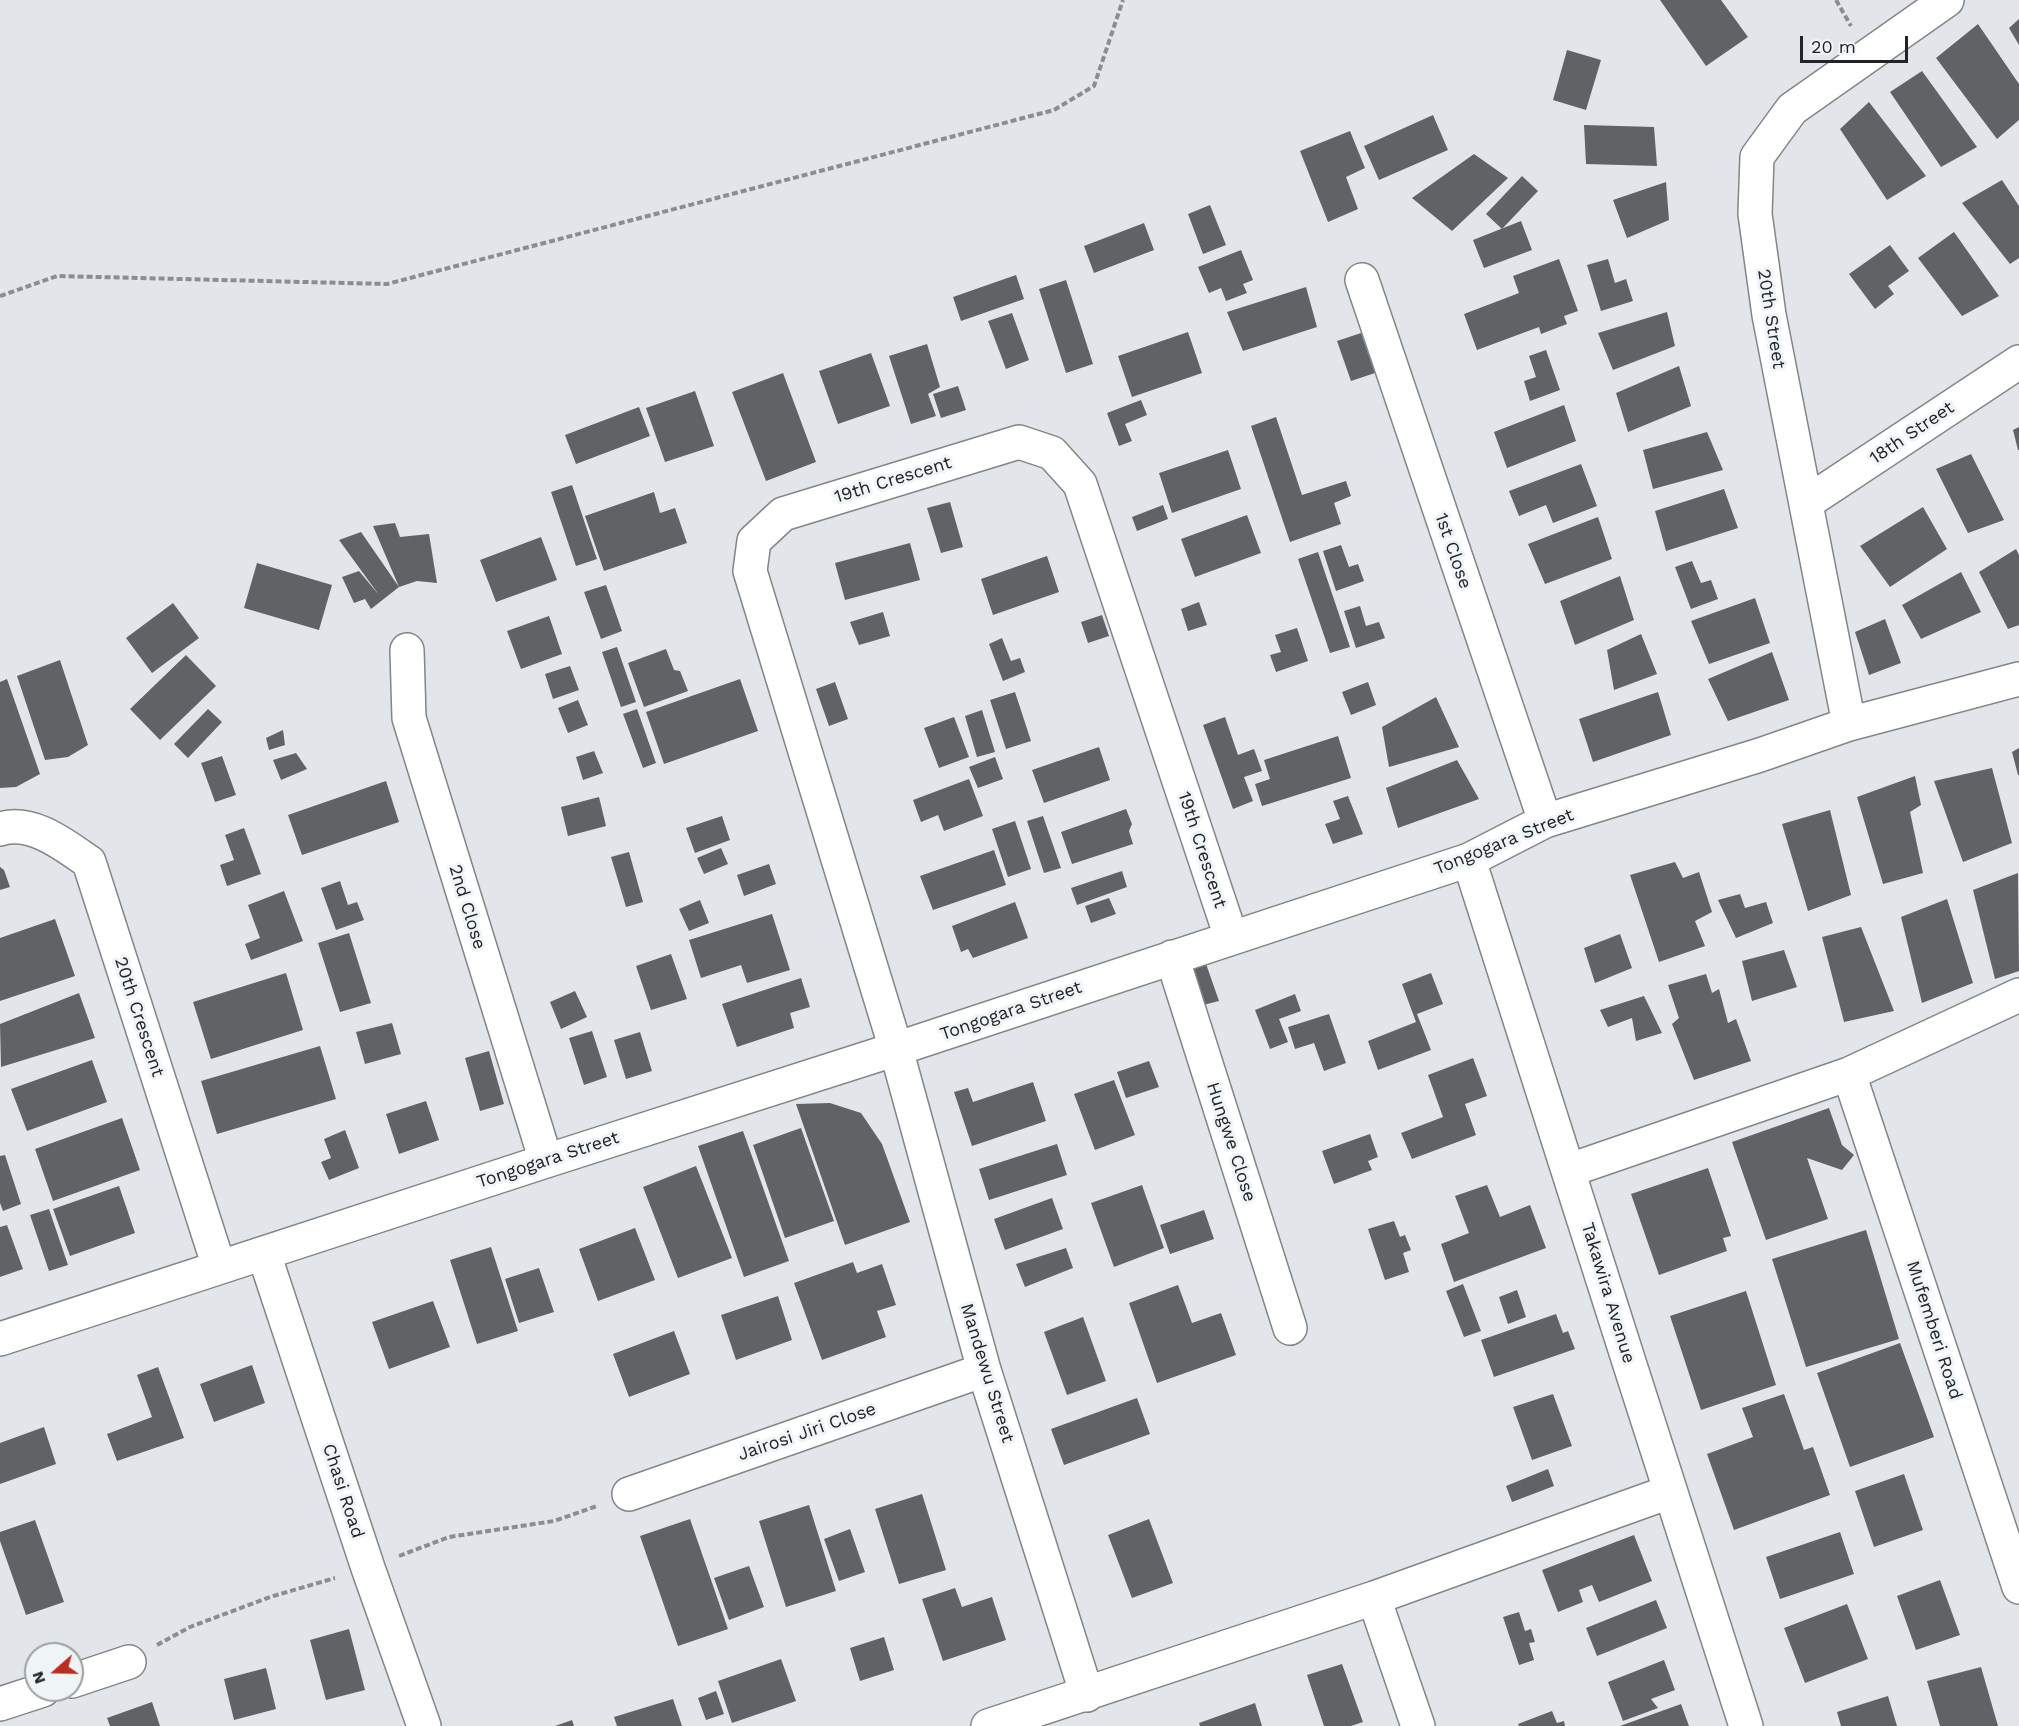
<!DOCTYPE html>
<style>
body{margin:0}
#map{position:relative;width:2019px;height:1726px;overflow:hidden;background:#e2e6ea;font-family:"Work Sans",sans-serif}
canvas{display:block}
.north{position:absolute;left:24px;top:1642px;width:60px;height:60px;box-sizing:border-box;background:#eff4f7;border:2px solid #9da0a3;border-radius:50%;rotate:250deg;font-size:16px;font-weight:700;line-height:24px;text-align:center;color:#222324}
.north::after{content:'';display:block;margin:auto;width:21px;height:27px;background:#bb2e1f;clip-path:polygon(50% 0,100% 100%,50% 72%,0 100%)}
.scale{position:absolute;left:1800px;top:36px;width:108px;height:27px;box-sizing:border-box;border:3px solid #222324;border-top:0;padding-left:8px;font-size:18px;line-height:21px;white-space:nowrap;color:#222324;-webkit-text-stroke:4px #eff4f7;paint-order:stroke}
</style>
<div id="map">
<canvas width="2019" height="1726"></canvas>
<div class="north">N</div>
<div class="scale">20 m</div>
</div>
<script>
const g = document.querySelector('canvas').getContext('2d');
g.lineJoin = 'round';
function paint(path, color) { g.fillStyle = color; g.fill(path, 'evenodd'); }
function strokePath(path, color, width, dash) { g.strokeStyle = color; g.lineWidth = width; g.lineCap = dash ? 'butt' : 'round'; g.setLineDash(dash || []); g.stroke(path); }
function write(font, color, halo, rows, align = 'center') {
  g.font = font + ' "Work Sans",sans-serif'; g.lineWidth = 6; g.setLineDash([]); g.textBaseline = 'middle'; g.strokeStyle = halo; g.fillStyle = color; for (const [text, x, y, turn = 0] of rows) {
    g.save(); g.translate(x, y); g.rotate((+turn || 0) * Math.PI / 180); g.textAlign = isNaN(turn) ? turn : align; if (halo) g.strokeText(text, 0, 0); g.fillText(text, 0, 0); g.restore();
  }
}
const building = new Path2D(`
 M1660,0H1721L1748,37L1706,66Z
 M2019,19V45L2009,28Z
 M1978,24L2019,84V120L1997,139L1936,58Z
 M1567,50L1601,60L1586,110L1553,100Z
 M1922,71L1977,147L1941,167L1890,92Z
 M1869,102L1926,176L1887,200L1840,129Z
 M1433,115L1448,150L1379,180L1364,146Z
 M1584,125L1654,127L1657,166L1586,164Z
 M1350,131L1365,168L1346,177L1358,209L1328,222L1300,151Z
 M1474,154L1508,178L1452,231L1412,198Z
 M1522,176L1538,191L1502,229L1486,214Z
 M2002,180L2019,206V258L2010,264L1962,203Z
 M1666,182L1669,220L1627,238L1613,200Z
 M1210,205L1226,245L1203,254L1188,214Z
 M1521,221L1532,250L1484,268L1473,240Z
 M1144,223L1154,250L1094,273L1084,246Z
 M1954,232L1999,296L1962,316L1918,258Z
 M1890,245L1909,271L1888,286L1894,294L1875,309L1849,274Z
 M1241,250L1253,280L1243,284L1247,293L1226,301L1221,288L1209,293L1198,267Z
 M1559,259L1578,311L1564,316L1567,324L1541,334L1539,327L1477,350L1464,314L1519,293L1513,276Z
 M1608,259L1615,283L1626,279L1633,301L1601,311L1587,265Z
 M1016,275L1024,299L961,321L953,297Z
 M1066,280L1093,364L1066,373L1039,289Z
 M1306,287L1317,327L1243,351L1227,312Z
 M1667,312L1675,346L1613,370L1598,333Z
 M1012,313L1029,360L1006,369L988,321Z
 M1188,332L1202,373L1132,397L1118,356Z
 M1361,333L1375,373L1351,381L1337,341Z
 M927,344L940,387L928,394L936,416L911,424L889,356Z
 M1546,350L1560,390L1530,401L1524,381L1536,377L1529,356Z
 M871,353L890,406L838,424L819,371Z
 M1679,366L1691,406L1628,432L1616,393Z
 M783,373L816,462L766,481L732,392Z
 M958,386L966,410L941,418L933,394Z
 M695,391L714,446L665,462L646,408Z
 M1141,400L1147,415L1125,424L1132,441L1119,446L1107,413Z
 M1564,405L1576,441L1507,468L1494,432Z
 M639,407L650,436L576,464L565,435Z
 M1276,417L1302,495L1346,481L1351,496L1334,503L1341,524L1290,542L1251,426Z
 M2019,427V450H2018L2013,430Z
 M1707,432L1723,470L1653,489L1643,450Z
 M1228,450L1241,489L1172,513L1159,473Z
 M1971,454L2004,520L1968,533L1936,469Z
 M1581,464L1597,506L1553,523L1546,505L1519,516L1509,491Z
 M572,485L597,559L576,566L551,492Z
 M1724,489L1738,528L1666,551L1655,511Z
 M654,492L660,513L675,508L687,543L604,571L585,516Z
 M950,502L963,547L941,553L927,508Z
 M1163,505L1168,519L1137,531L1132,517Z
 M1923,507L1947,549L1890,587L1860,546Z
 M1247,515L1261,553L1195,577L1181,539Z
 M1598,517L1612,559L1545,584L1528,544Z
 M395,523L400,537L429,534L437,583L417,581L399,587L371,609L365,599L354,603L342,577L359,571L379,595L339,540L361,532L399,587L373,526Z
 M541,537L557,580L496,602L480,560Z
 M910,543L920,580L845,600L835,563Z
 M1341,545L1349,567L1358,564L1364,581L1336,591L1323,551Z
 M2016,549L2019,555V625L2008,629L1979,572Z
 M1318,552L1350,647L1330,653L1298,559Z
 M1047,556L1059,592L993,615L981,579Z
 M1692,561L1701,583L1711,580L1718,599L1691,609L1675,567Z
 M257,563L332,585L319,630L244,608Z
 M1961,572L1981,612L1921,639L1902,605Z
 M1620,576L1634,620L1575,645L1560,601Z
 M606,585L622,631L601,639L584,592Z
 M1755,598L1770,643L1709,664L1691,621Z
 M1199,602L1207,625L1188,631L1181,609Z
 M173,603L199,638L152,673L126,638Z
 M1360,606L1366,626L1379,622L1385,638L1356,648L1344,611Z
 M883,612L890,636L859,645L850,622Z
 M1102,615L1109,636L1088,643L1081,622Z
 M549,616L562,654L521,669L507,631Z
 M1885,619L1901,663L1869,675L1855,632Z
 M1297,628L1308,661L1276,672L1270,655L1281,652L1275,635Z
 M1641,634L1657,674L1614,690L1607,650Z
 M1002,638L1011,661L1020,658L1025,672L1003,681L989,644Z
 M617,647L636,702L621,707L602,652Z
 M666,649L674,670L680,671L688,691L644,707L628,663Z
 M1772,652L1789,700L1728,721L1708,679Z
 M186,655L216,686L160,740L130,709Z
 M60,660L88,745L68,757L45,760L17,676Z
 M570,666L579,690L553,699L545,674Z
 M7,679L40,774L16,787L0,788V682Z
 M740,679L758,731L664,764L646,712Z
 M835,682L848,719L829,726L816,689Z
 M1368,682L1376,705L1351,715L1342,692Z
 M1015,692L1031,741L1006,749L990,700Z
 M1658,692L1671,735L1593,762L1579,719Z
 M1436,697L1459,747L1389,767L1382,727Z
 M578,700L588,725L568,733L558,708Z
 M208,709L222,722L188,758L174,744Z
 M637,709L656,763L643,768L623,714Z
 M982,710L995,752L977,757L965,716Z
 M954,717L969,757L939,768L924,728Z
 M1225,717L1238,755L1254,749L1262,771L1244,777L1253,801L1233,809L1203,725Z
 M283,730L285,745L269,750L266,738Z
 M1338,736L1351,778L1262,806L1255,784L1270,779L1264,760Z
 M1099,747L1110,780L1044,803L1032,770Z
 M2019,748V775H2018L2012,752Z
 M594,751L603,773L583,780L576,757Z
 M296,753L307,769L281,780L273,760Z
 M222,756L236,795L215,802L201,763Z
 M995,757L1003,779L978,788L969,767Z
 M1457,760L1479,799L1398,828L1386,788Z
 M1992,768L2012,843L1963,862L1934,781Z
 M1915,776L1921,805L1910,812L1923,873L1883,884L1857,797Z
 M969,779L983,816L944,831L938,815L921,822L913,800Z
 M386,781L399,822L302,855L288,815Z
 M1348,796L1363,834L1333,844L1325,824L1340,819L1333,801Z
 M599,797L606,826L568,836L561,807Z
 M1126,809L1132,824L1129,831L1133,844L1072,864L1061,832Z
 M1830,810L1851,895L1808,911L1782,824Z
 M722,816L730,840L695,853L686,828Z
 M1043,816L1061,868L1044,873L1027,821Z
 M1015,821L1031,869L1008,877L992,829Z
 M244,828L261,874L227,886L220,865L234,860L225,835Z
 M721,848L728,864L704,874L697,858Z
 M994,850L1006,885L933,910L920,876Z
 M629,852L643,902L626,907L611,857Z
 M1675,862L1683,878L1699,872L1712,912L1695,921L1705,946L1659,962L1630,875Z
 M769,864L776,884L744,896L737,875Z
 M0,867L4,870L10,887L0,890Z
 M1122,871L1127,887L1077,905L1071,888Z
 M2018,873L2019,971L1995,979L1973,890Z
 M340,881L348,905L357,902L364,920L336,930L321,888Z
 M284,891L303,941L251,960L245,944L260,938L248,905Z
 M1740,894L1745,908L1766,902L1773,923L1736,938L1718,900Z
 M1109,898L1116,914L1091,923L1085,906Z
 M1947,899L1973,983L1922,1003L1901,917Z
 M700,900L709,923L689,931L679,909Z
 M1015,902L1028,938L973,958L968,949L961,952L952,926Z
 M772,914L790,970L747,983L741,965L701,978L689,940Z
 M55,919L75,976L0,1001V938Z
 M1861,927L1894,1011L1844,1022L1822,937Z
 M349,933L371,1003L340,1012L318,943Z
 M1620,934L1632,968L1595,983L1584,948Z
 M1784,950L1797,987L1752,1001L1742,961Z
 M671,954L687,999L651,1010L636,966Z
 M1204,958L1219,1001L1199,1006L1185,964Z
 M286,973L303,1030L211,1059L193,1002Z
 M1431,973L1443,1004L1417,1014L1431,1050L1378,1070L1368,1041L1416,1022L1402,984Z
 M1706,974L1712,993L1719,989L1728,1023L1736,1019L1751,1061L1694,1080L1672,1024L1679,1018L1668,985Z
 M801,978L810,1007L790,1013L794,1028L737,1047L722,1004Z
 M575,991L587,1017L561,1029L550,1002Z
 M79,993L95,1038L1,1067L0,1024Z
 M1295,994L1301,1011L1279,1019L1288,1042L1270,1049L1255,1010Z
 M1644,996L1662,1033L1636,1041L1632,1018L1608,1027L1600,1010Z
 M1329,1014L1346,1063L1324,1071L1314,1043L1295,1049L1288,1027Z
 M392,1023L401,1054L365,1064L356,1032Z
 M592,1031L607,1077L584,1085L569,1038Z
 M640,1032L652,1071L626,1079L614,1040Z
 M320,1046L336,1099L217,1134L201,1081Z
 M489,1051L504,1104L480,1111L465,1058Z
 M1473,1058L1487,1096L1465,1104L1476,1135L1412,1159L1401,1133L1443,1117L1428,1075Z
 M92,1060L107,1102L27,1131L11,1089Z
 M1149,1061L1159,1087L1126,1098L1117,1072Z
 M1114,1080L1135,1135L1095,1150L1074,1094Z
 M1033,1082L1046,1121L972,1146L954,1092L968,1088L973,1102Z
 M426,1101L439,1140L399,1154L386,1114Z
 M830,1103L861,1113L882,1144L910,1222L845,1245L796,1104Z
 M1829,1108L1842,1145L1854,1155L1842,1170L1807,1158L1828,1219L1766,1240L1732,1142Z
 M122,1118L140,1170L53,1201L35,1149Z
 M801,1128L834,1221L785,1238L753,1145Z
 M345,1130L359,1168L329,1180L321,1162L331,1158L324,1139Z
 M743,1131L789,1261L744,1277L698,1146Z
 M1370,1134L1378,1157L1368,1161L1372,1170L1334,1184L1322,1151Z
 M1057,1144L1067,1175L989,1200L979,1169Z
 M5,1155L21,1204L3,1211L0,1203V1156Z
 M696,1166L732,1258L678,1278L643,1187Z
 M1708,1168L1731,1236L1723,1238L1727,1251L1659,1275L1631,1194Z
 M1142,1185L1164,1248L1114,1267L1091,1203Z
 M1487,1185L1500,1217L1530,1205L1546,1248L1454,1282L1441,1244L1469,1233L1455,1196Z
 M119,1186L135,1233L70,1256L53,1209Z
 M1052,1198L1063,1229L1005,1250L994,1219Z
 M49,1209L68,1265L49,1271L30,1215Z
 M1204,1210L1214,1239L1170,1254L1160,1225Z
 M1394,1221L1400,1237L1405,1235L1411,1250L1403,1253L1409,1272L1385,1280L1368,1229Z
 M7,1225L23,1269L0,1277V1227Z
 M635,1228L655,1280L598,1301L579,1249Z
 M1866,1230L1899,1339L1806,1367L1772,1259Z
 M491,1247L518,1331L477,1344L450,1260Z
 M1066,1248L1073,1268L1025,1287L1016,1264Z
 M853,1262L857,1273L882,1264L896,1305L877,1311L886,1337L822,1360L794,1283Z
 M539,1268L554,1312L519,1323L505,1279Z
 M1463,1284L1481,1331L1464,1337L1446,1291Z
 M1178,1285L1192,1323L1221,1313L1236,1355L1157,1383L1129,1303Z
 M1517,1290L1526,1317L1508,1324L1499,1297Z
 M1746,1291L1776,1385L1701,1410L1670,1316Z
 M778,1296L792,1340L736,1360L721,1315Z
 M433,1301L450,1347L389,1369L372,1322Z
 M1556,1314L1563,1333L1568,1331L1575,1349L1494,1377L1481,1340Z
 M1083,1317L1106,1381L1067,1395L1044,1332Z
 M674,1331L690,1374L629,1397L613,1354Z
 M1900,1343L1934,1437L1850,1467L1817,1373Z
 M252,1365L265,1403L214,1422L200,1384Z
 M158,1367L184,1438L117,1461L107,1434L152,1417L137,1375Z
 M1553,1394L1572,1446L1532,1460L1513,1407Z
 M1784,1394L1804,1450L1813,1447L1830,1495L1734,1530L1707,1454L1753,1437L1742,1408Z
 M1137,1398L1150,1434L1064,1465L1051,1429Z
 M44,1427L56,1464L0,1484V1443Z
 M1548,1469L1554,1486L1512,1502L1506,1486Z
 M1904,1474L1923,1530L1874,1547L1855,1491Z
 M922,1494L946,1570L899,1584L875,1509Z
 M809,1505L836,1591L786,1607L759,1521Z
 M690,1519L728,1629L678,1646L640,1536Z
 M1149,1519L1173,1583L1132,1598L1108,1535Z
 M35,1520L64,1602L26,1615L0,1541V1532Z
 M850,1529L865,1572L839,1581L824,1539Z
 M1840,1532L1854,1574L1780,1599L1766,1557Z
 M1634,1535L1652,1581L1599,1602L1592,1585L1579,1590L1583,1602L1558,1612L1542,1570Z
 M749,1566L764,1607L729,1620L714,1578Z
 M1940,1580L1960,1635L1916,1650L1897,1596Z
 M955,1588L962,1607L992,1597L1006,1640L943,1661L922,1599Z
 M1656,1600L1667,1628L1597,1656L1586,1628Z
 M1847,1604L1868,1659L1805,1683L1784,1628Z
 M1519,1612L1525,1631L1531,1629L1535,1642L1529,1643L1534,1660L1519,1665L1503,1617Z
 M349,1629L365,1690L326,1700L310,1640Z
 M884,1637L894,1670L860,1681L850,1648Z
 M781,1659L796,1701L732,1723L718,1681Z
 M1664,1660L1675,1690L1651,1699L1658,1708L1623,1721L1608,1682Z
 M1342,1664L1363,1722L1351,1726H1324L1307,1675Z
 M1981,1667L1998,1726H1940L1927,1681Z
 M266,1668L276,1709L234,1720L224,1679Z
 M716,1691L724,1714L706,1720L698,1698Z
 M1888,1696L1897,1726H1841L1837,1712Z
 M673,1699L682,1726H617L614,1717Z
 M152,1702L160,1726H110L107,1718Z
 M1255,1703L1262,1726H1200L1199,1723Z
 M1681,1704L1689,1726H1620Z
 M1552,1711L1557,1723L1564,1721L1565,1726H1519L1518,1724Z
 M572,1720L574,1726H555Z`);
const path = new Path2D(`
 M1836,0L1851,26
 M0,296L57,276L387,284L1054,110L1094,86L1123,0
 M399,1556L449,1537L554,1521L597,1506
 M157,1645L190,1627L270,1597L335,1578`);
const minor = new Path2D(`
 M1362,280L1545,821
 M1806,503L2019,362
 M407,650L409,718L546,1161
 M1849,724L1769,315L1755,214L1757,157L1792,109L1947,0
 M0,829C32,819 64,845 89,862L219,1267
 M1469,860C1562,1148 1652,1438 1746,1726
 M1172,957L1290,1328
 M1849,1074L2019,1587
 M1570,1170L1849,1074L2019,995
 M264,1254L368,1568L424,1726
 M0,1339L546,1161L896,1049L1469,860L1545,821L1760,755L1849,724L2019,679
 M629,1494L984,1370
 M1374,1598L1418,1726
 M72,1681L129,1662
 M1087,1695L984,1370L896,1049L750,571L754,541L783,514L1019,442L1052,453L1080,484L1231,937
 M0,1704L43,1690
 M988,1726L1374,1598L1669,1492`);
const streetNames = [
 ["20th Street",1771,319,81],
 ["18th Street",1912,433,-34],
 ["19th Crescent",893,480,-17],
 ["1st Close",1453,551,71],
 ["Tongogara Street",1504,842,-22],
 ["19th Crescent",1202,850,72],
 ["2nd Close",467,907,73],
 ["Tongogara Street",1011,1011,-19],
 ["20th Crescent",139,1017,72],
 ["Hungwe Close",1231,1142,72],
 ["Tongogara Street",548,1160,-18],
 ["Takawira Avenue",1608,1293,73],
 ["Mufemberi Road",1934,1330,72],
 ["Mandewu Street",987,1373,73],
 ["Jairosi Jiri Close",807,1432,-19],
 ["Chasi Road",343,1491,72]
];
paint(building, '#5f6366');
strokePath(minor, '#828689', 36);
strokePath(path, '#8b8e91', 4, [6, 3]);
strokePath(minor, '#fff', 33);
write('18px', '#222324', '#eff4f7', streetNames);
</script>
